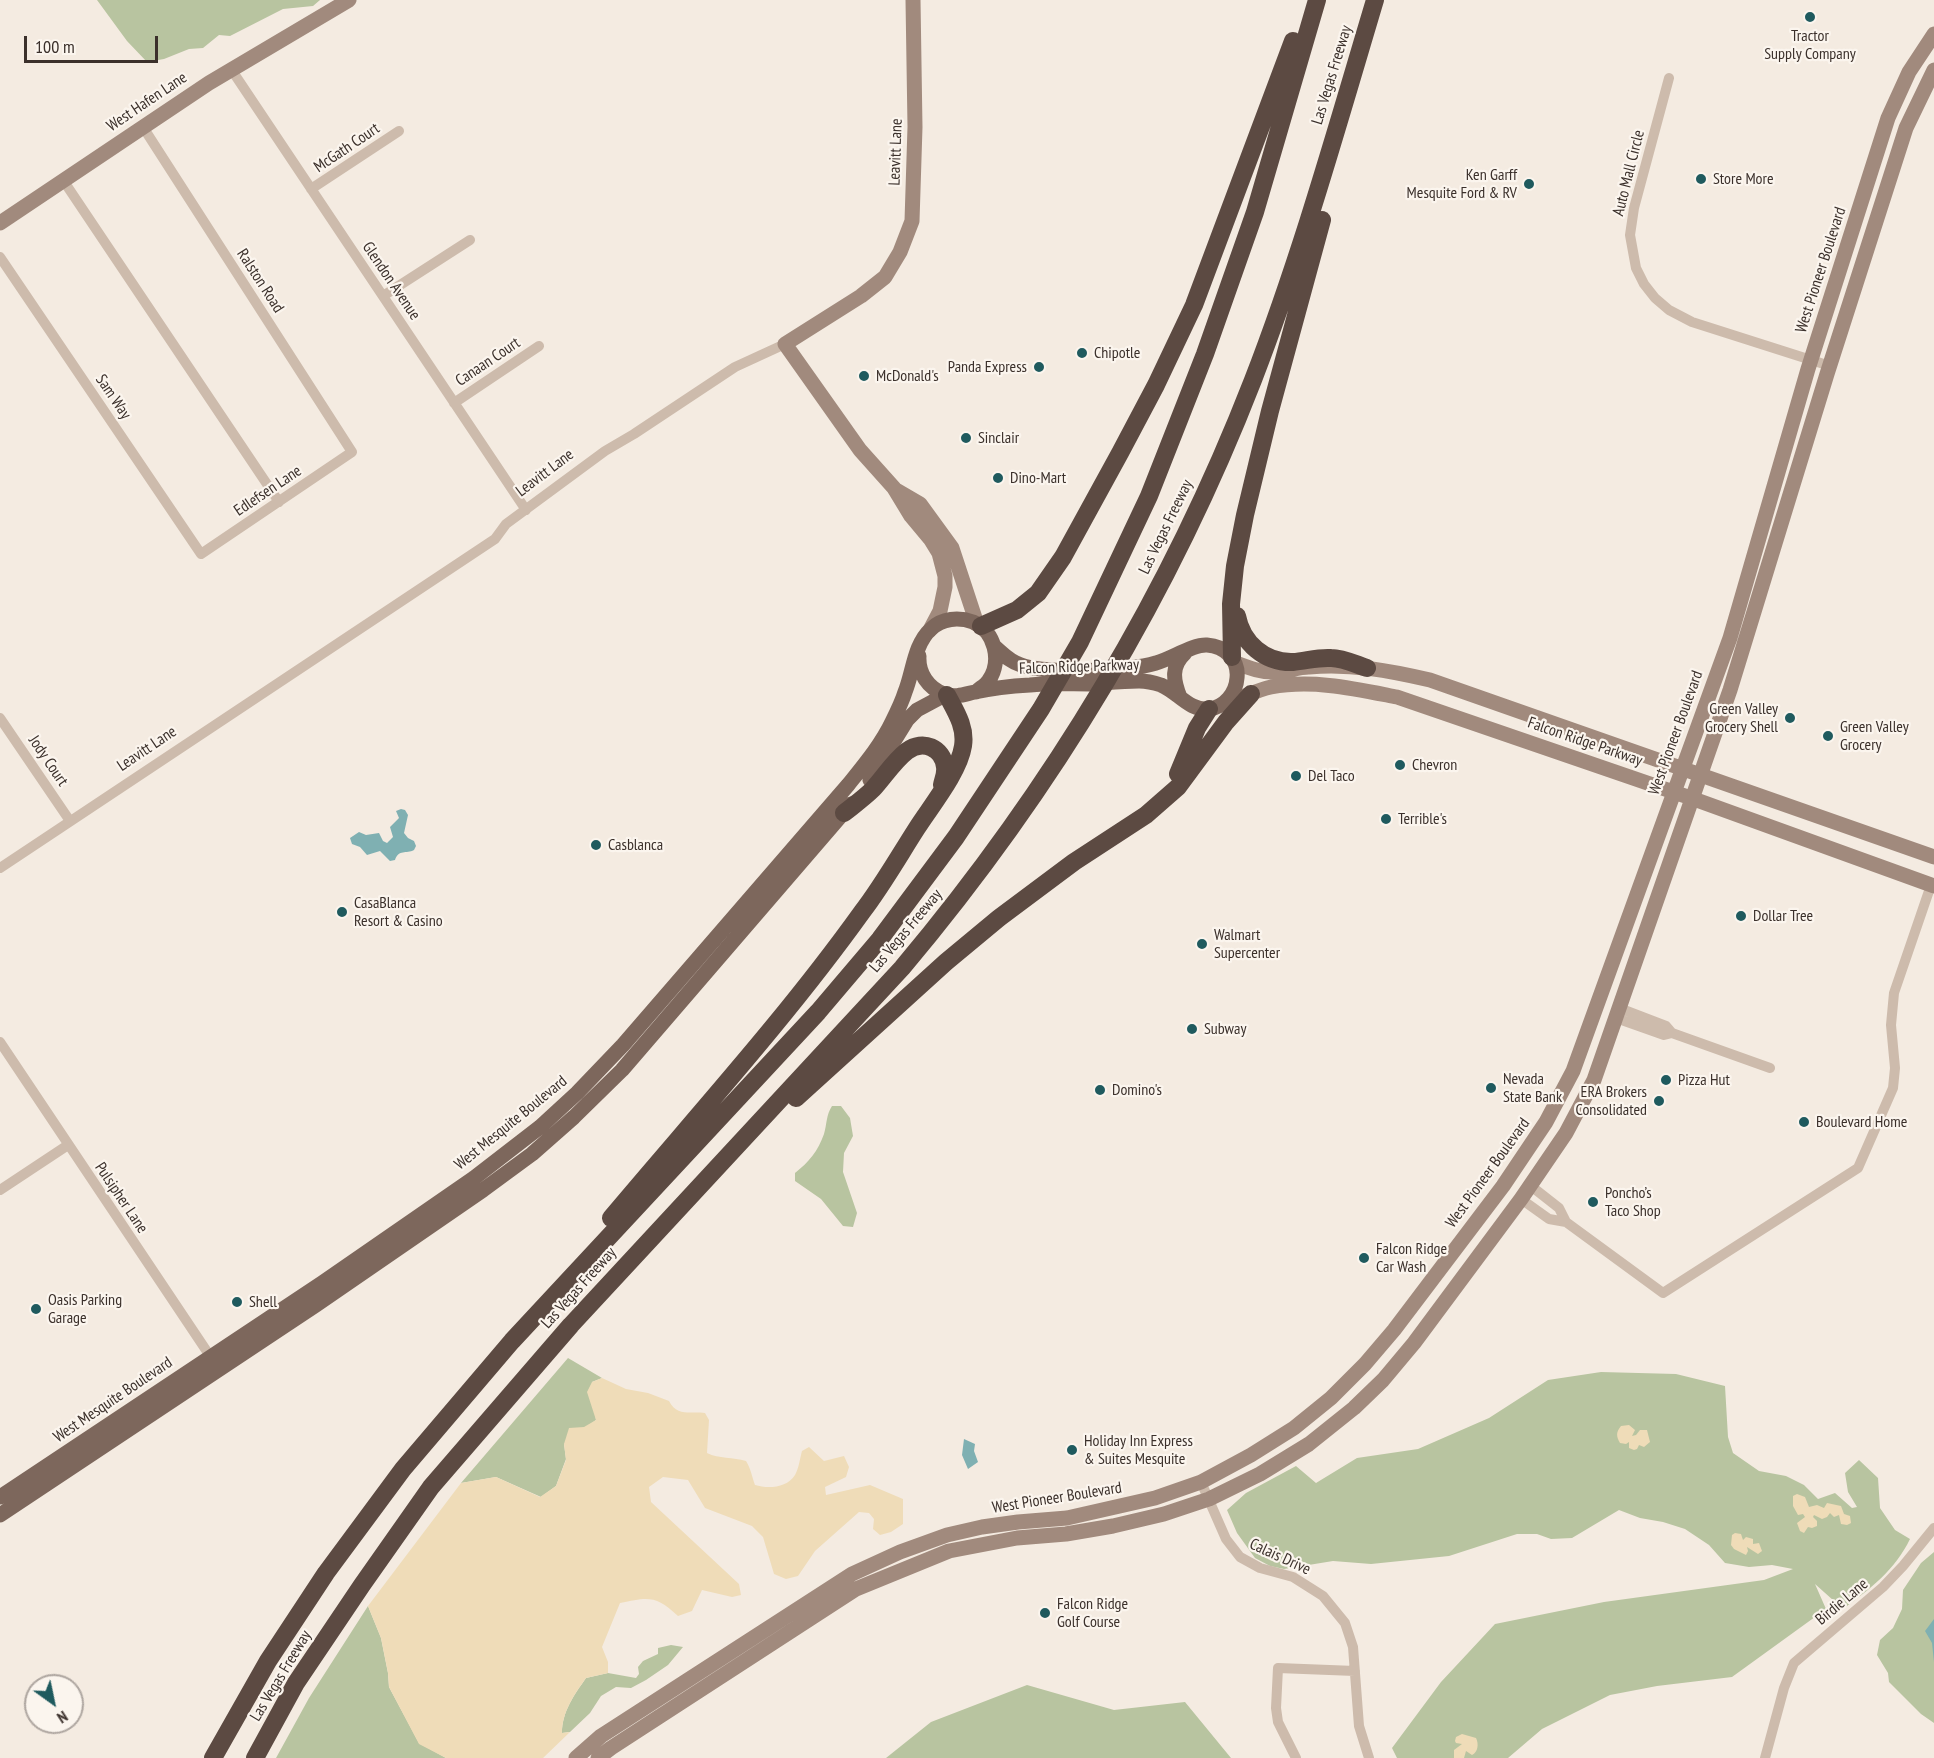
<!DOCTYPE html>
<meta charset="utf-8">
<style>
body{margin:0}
#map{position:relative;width:1934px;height:1758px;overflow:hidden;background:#f4ebe1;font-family:"PT Sans Narrow",sans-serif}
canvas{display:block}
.north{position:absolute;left:24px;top:1674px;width:60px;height:60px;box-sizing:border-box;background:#fbf5ee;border:2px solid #aea6a0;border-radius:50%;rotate:147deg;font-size:16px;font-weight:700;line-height:24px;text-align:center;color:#3b302b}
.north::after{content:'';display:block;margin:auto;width:21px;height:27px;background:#1f5a5e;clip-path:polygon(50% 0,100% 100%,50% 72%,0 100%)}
.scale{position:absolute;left:24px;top:36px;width:134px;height:27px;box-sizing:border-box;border:3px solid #3b302b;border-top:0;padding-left:8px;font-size:18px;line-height:21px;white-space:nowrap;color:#3b302b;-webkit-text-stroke:4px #fbf5ee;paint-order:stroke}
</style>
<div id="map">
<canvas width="1934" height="1758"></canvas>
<div class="north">N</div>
<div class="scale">100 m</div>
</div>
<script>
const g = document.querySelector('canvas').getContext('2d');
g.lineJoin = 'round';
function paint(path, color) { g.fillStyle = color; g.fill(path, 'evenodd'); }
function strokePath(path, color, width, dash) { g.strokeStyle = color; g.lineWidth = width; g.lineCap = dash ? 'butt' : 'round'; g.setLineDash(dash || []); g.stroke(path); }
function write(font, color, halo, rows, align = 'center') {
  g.font = font + ' "PT Sans Narrow",sans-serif'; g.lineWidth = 4.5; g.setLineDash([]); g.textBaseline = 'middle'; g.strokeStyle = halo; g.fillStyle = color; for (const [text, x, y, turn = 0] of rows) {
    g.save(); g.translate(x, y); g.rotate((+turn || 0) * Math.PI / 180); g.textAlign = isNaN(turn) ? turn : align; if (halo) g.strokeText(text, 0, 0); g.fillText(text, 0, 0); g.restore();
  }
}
const green = new Path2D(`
 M97,0H320L313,6L283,9L230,36L219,35L203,48L189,49L164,59L147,62L127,41Z
 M832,1106H841L850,1118L853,1136L844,1153L843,1172L857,1213L853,1227L843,1226L821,1199L795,1181V1173C809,1162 818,1151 824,1134C827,1124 826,1115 832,1106Z
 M568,1358L602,1378L592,1382L596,1420L564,1444L566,1459L556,1486L541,1497L496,1477L461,1483Z
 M1601,1372L1676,1374L1725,1386L1728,1437L1733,1453L1759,1471L1786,1476L1804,1485L1818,1499L1835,1493L1852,1508L1857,1507L1848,1492L1845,1473L1859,1460L1878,1478L1880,1508L1895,1530L1910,1539C1895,1570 1870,1589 1843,1609L1815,1584L1826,1609L1732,1677L1657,1686L1610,1695L1542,1729L1508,1758H1397L1392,1748L1441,1682L1495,1624L1604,1602L1764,1580L1793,1569L1772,1565L1749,1567L1725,1563L1709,1545L1685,1529L1663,1522L1640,1518L1619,1510L1572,1538L1551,1539L1537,1534H1517L1449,1556L1371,1564L1333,1561L1284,1569L1270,1566L1255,1558L1237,1533L1227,1510L1246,1493L1296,1466L1316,1483L1357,1458L1418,1449L1489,1418L1548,1380Z
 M1934,1552V1723L1921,1714L1889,1682L1888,1673L1877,1655L1880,1640L1893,1628L1902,1609L1903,1590L1921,1563Z
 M368,1606L381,1638L388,1673L389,1687L419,1743L446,1758H276L309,1698Z
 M671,1645L683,1647L668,1665L646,1680L631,1688L616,1687L601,1696L590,1713L570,1732L562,1733C562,1712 574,1695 586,1678L608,1673L636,1678L639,1674L638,1667L643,1661L658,1654V1648Z
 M1027,1685L1114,1710L1185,1702L1231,1758H886L931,1722Z`);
const sand = new Path2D(`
 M602,1378L626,1389L648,1393L669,1401C677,1417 690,1411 705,1413L709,1420L707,1453C719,1459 733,1457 746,1461C751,1469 752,1477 755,1485C768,1489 787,1488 795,1475C799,1468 800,1458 802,1451L809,1447L824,1461L844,1456L849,1467L846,1477L825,1487L826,1495L870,1485L903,1499V1524L891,1532L880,1535L873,1529L874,1519L869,1513L859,1512L815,1551L798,1576L786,1579L774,1574L763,1537L752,1526L705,1508L688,1480L663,1477L649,1487L651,1502L739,1584L741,1595L732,1597L702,1590L692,1611L678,1616C656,1595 648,1597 620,1603L602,1647L608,1662V1673L586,1678C574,1695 562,1712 562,1733L570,1732L543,1758H446L419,1744L389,1687L388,1673L381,1638L368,1606L461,1483L496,1477L540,1497L556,1486L566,1460L564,1444L569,1428L584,1427L596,1420L587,1392L592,1382Z
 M1629,1425L1635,1430L1632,1436L1636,1435L1640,1430H1647L1650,1442L1644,1447L1639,1445L1637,1449L1634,1450L1629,1448V1442L1626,1444L1620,1443C1616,1436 1616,1432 1621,1426Z
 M1797,1494L1805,1497L1809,1507L1817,1505L1824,1508L1827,1503L1841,1506L1844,1514L1850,1516L1851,1523L1847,1525L1841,1524L1839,1515L1834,1517L1830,1513L1827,1517L1822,1519L1814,1515L1813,1517L1817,1521V1526L1812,1528L1808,1527L1804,1533L1800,1531L1797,1523L1805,1517L1803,1514L1798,1515L1793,1506V1496Z
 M1735,1533L1741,1534L1743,1540L1746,1537L1753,1539V1544L1759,1543L1762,1551L1758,1554L1747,1547L1748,1551L1746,1555L1734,1549L1731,1545L1732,1535Z
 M1462,1734L1476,1738C1479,1744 1478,1752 1472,1755L1466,1751L1464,1758H1454V1750L1462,1744L1456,1743L1455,1741L1456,1737Z`);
const water = new Path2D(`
 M401,809L405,810L408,815L404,833L408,838L414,841L416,846L414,850C406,854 399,849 395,860L390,861L380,851L367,855L360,847L352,844L350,838L359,832L366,835L379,833L383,841L387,843L393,837L390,827L399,818L396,811Z
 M964,1439L975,1444L974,1451L978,1462L968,1469L962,1455Z
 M1934,1619V1662L1932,1643L1925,1631Z`);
const minor = new Path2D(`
 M231,69L526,510
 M1669,78L1634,208L1630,235L1636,268L1644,284L1655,298L1669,310L1692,322L1830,366
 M63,180L279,502
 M311,189L399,131
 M0,257L201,554L352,452L143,127
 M383,296L470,240
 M454,403L539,346
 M0,718L70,821
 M0,868L495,539L506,524L605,451L634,434L735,367L785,344
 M1619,1008L1666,1026L1672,1033L1770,1068
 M1616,1018L1664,1035L1672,1033
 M0,1042L214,1362
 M1531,1186L1559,1208L1566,1222
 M0,1190L68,1145
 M1521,1199L1549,1219L1566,1222L1663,1293L1858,1168L1893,1088L1895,1068L1891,1025L1894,993L1931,885
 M1201,1482L1226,1539L1240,1557L1260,1568L1293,1577L1323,1596L1345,1623L1353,1647L1359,1726L1369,1758
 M1296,1758L1278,1722L1276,1708L1278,1668L1355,1671
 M1765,1758L1784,1688L1794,1663L1883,1587L1903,1566L1934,1528`);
const secondary = new Path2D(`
 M913,0L915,127L912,221L900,252L885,277L861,296L785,344L860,450L894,488L911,516L931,540L939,553L945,576V587L940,611L930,630
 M0,223L209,83L349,0
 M896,490L920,504L952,548L977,624
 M1236,663C1249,668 1262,673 1277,672C1287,672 1298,667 1309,667C1350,663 1391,671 1430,680L1934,857
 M1240,698C1250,694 1261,689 1271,687C1313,679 1356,689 1397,697L1691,798L1934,886
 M576,1758L601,1736L852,1574L900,1552L947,1535L982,1527L1018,1522L1067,1518L1155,1498L1201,1482L1251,1455L1294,1428L1331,1398L1365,1364L1394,1330L1503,1186L1546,1122L1573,1071L1730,638L1808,369L1888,118L1909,72L1934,34
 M598,1758L611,1748L856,1589L949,1551L1017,1538L1066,1534L1113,1526L1164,1514L1209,1499L1260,1474L1309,1444L1354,1408L1383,1380L1414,1343L1521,1199L1566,1133L1594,1080L1730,690L1827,374L1906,128L1934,70`);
const primary = new Path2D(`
 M919,656C918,673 928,688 944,694C956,698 965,694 975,692C993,688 1012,686 1030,685C1049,683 1069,684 1089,684C1105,683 1122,681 1139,681C1145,681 1155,683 1161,685C1178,692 1189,711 1209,709C1225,707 1236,693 1237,678C1239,660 1225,646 1207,645C1193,644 1171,659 1156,663C1130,671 1045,674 1021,665C1010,662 1003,654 995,647
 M1180,697C1173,680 1171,666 1185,653
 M870,780L907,720L917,710L945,695
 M0,1497L322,1283L474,1178L540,1127L577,1093L623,1045L848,785C864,765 881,745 892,722C897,712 902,702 905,692C913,673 914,644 931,629C942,618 959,617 973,622C995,631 1002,661 989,680C986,685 980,688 976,692
 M0,1515L316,1305L483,1190L532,1154L574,1117L622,1070L851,804`);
const motorway = new Path2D(`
 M1237,616C1242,643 1265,663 1293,662C1306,661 1318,657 1331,658C1343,658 1355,664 1367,668
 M981,626L1017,610L1038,593L1063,557L1120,453L1156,385L1194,305L1293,41
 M1232,657L1231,604L1235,566L1245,515L1270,411L1322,220
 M1178,774L1197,728L1209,709
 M844,813C854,805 864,798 873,789C884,777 894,761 907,751C923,739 943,748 945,767C946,774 943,779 942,785
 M796,1098L946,962L999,918L1074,862L1146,815L1178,787L1226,722L1251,694
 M611,1218C695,1118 786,1018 862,912C882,886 899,856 917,828C931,806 959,772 963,746C966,727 956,712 947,695
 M213,1758L268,1661L326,1573L403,1469L512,1341L818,1012L880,939L956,837L1041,709L1080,642L1149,496L1205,354L1255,212L1317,0
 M255,1758L296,1683L362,1585L431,1487L571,1325L902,968C1050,792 1170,594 1253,380C1301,256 1337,127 1375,0`);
const markers = [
 [1810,17,6,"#1f5a5e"],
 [1701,179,6,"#1f5a5e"],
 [1529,184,6,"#1f5a5e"],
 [1082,353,6,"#1f5a5e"],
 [1039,367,6,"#1f5a5e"],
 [864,376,6,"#1f5a5e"],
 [966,438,6,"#1f5a5e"],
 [998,478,6,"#1f5a5e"],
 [1790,718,6,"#1f5a5e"],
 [1828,736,6,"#1f5a5e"],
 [1400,765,6,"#1f5a5e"],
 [1296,776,6,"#1f5a5e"],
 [1386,819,6,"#1f5a5e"],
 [596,845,6,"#1f5a5e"],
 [342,912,6,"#1f5a5e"],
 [1741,916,6,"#1f5a5e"],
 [1202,944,6,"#1f5a5e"],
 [1192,1029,6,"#1f5a5e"],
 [1666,1080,6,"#1f5a5e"],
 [1491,1088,6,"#1f5a5e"],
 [1100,1090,6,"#1f5a5e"],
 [1659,1101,6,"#1f5a5e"],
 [1804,1122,6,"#1f5a5e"],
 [1593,1202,6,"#1f5a5e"],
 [1364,1258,6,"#1f5a5e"],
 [237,1302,6,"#1f5a5e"],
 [36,1309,6,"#1f5a5e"],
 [1072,1450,6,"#1f5a5e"],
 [1045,1613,6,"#1f5a5e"]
];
const poiNames = [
 ["Tractor",1810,36,"center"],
 ["Supply Company",1810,54,"center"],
 ["Ken Garff",1517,175,"right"],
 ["Mesquite Ford & RV",1517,193,"right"],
 ["Store More",1713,179],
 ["Chipotle",1094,353],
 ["Panda Express",1027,367,"right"],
 ["McDonald's",876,376],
 ["Sinclair",978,438],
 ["Dino-Mart",1010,478],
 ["Green Valley",1778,709,"right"],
 ["Grocery Shell",1778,727,"right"],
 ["Green Valley",1840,727],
 ["Grocery",1840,745],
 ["Chevron",1412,765],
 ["Del Taco",1308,776],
 ["Terrible's",1398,819],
 ["Casblanca",608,845],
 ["CasaBlanca",354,903],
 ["Resort & Casino",354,921],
 ["Dollar Tree",1753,916],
 ["Walmart",1214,935],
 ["Supercenter",1214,953],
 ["Subway",1204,1029],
 ["Nevada",1503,1079],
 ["State Bank",1503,1097],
 ["Pizza Hut",1678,1080],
 ["Domino's",1112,1090],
 ["ERA Brokers",1647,1092,"right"],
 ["Consolidated",1647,1110,"right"],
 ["Boulevard Home",1816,1122],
 ["Poncho’s",1605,1193],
 ["Taco Shop",1605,1211],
 ["Falcon Ridge",1376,1249],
 ["Car Wash",1376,1267],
 ["Oasis Parking",48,1300],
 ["Garage",48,1318],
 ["Shell",249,1302],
 ["Holiday Inn Express",1084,1441],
 ["& Suites Mesquite",1084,1459],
 ["Falcon Ridge",1057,1604],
 ["Golf Course",1057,1622]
];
const streetNames = [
 ["Las Vegas Freeway",1332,75,-73],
 ["West Hafen Lane",147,102,-34],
 ["McGath Court",347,148,-34],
 ["Leavitt Lane",896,152,-88],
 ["Auto Mall Circle",1629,173,-76],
 ["West Pioneer Boulevard",1821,270,-72],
 ["Ralston Road",260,281,57],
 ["Glendon Avenue",391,281,56],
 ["Canaan Court",488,362,-34],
 ["Sam Way",113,397,56],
 ["Leavitt Lane",545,473,-37],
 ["Edlefsen Lane",268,491,-34],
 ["Las Vegas Freeway",1166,527,-64],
 ["Falcon Ridge Parkway",1079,667,-2],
 ["West Pioneer Boulevard",1676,733,-70],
 ["Falcon Ridge Parkway",1585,742,19],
 ["Leavitt Lane",147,749,-34],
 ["Jody Court",48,761,56],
 ["Las Vegas Freeway",906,931,-50],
 ["West Mesquite Boulevard",511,1123,-39],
 ["West Pioneer Boulevard",1488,1173,-54],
 ["Pulsipher Lane",121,1198,56],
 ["Las Vegas Freeway",579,1288,-48],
 ["West Mesquite Boulevard",113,1400,-34],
 ["West Pioneer Boulevard",1057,1498,-9],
 ["Calais Drive",1280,1557,25],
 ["Birdie Lane",1842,1602,-40],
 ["Las Vegas Freeway",281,1676,-59]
];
paint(green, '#b8c4a0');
paint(sand, '#efdcb8');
paint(water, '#7fb0b2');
strokePath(minor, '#cdbbac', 10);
strokePath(secondary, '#a18a7d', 15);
strokePath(primary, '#7d675c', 15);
strokePath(motorway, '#5c4a42', 18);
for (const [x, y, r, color] of markers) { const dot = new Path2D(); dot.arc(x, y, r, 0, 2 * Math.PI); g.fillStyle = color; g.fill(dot); strokePath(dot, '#fbf5ee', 2); }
write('16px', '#3b302b', '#fbf5ee', poiNames, 'left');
write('16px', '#3b302b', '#fbf5ee', streetNames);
</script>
